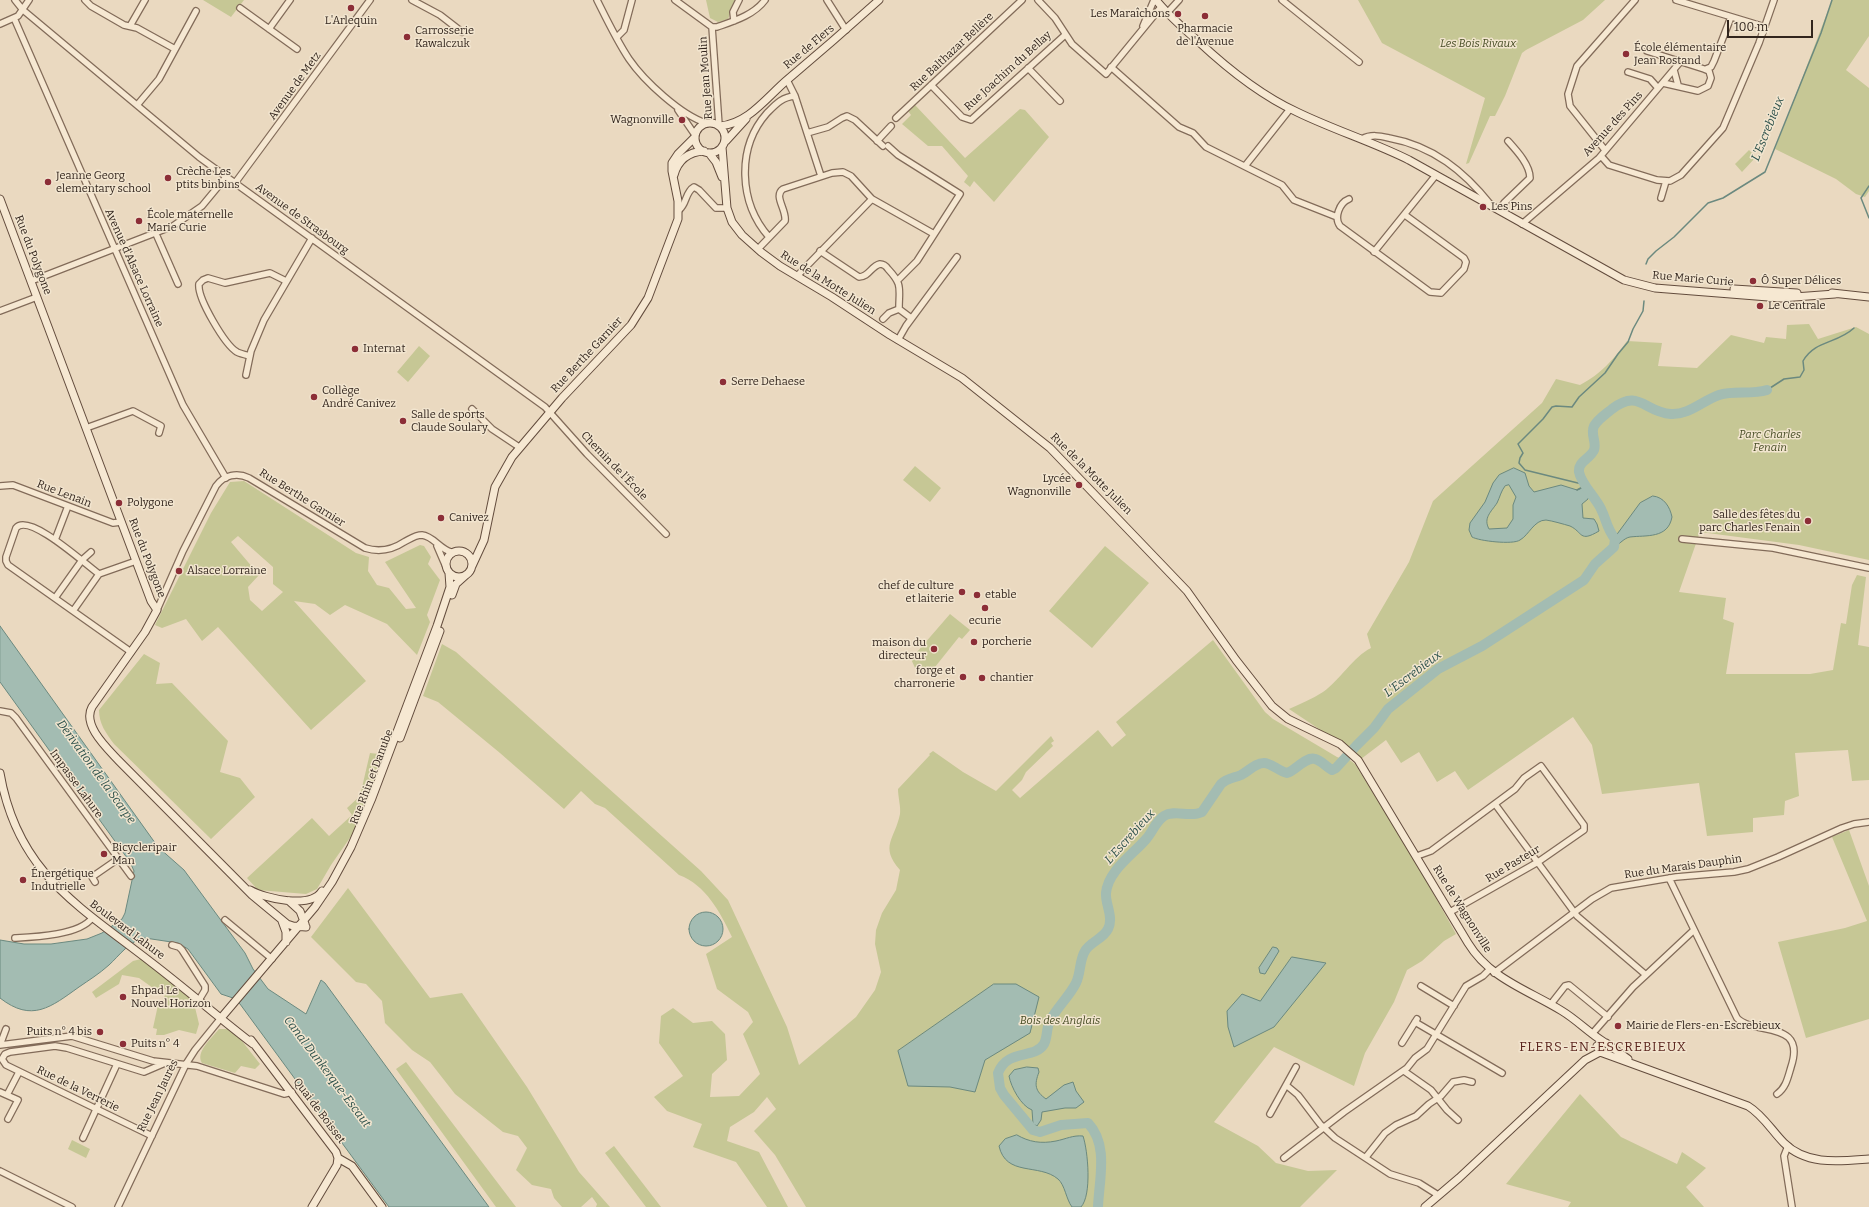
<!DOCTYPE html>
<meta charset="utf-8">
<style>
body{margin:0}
#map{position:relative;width:1869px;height:1207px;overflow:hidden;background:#ead9c0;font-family:Bitter,serif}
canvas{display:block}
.scale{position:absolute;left:1727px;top:20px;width:86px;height:18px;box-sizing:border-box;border:2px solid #32251d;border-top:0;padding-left:5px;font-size:12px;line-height:14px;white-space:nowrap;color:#32251d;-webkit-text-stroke:3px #f2e5cf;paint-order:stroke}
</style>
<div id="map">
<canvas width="1869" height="1207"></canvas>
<div class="scale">100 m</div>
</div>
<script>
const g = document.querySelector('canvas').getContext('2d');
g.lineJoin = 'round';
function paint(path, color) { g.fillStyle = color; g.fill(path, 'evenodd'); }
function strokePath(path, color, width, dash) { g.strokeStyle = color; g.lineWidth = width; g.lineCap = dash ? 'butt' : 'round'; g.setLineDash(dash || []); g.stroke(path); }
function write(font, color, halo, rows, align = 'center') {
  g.font = font + ' Bitter,serif'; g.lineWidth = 3; g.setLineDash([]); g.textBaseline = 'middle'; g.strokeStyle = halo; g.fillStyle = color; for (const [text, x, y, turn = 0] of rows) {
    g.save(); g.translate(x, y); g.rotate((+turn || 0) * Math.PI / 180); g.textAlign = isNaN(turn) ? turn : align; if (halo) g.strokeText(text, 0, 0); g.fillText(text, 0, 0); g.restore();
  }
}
const green = new Path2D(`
 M203,0H244L231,17Z
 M706,0H736L728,19L718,22L710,18Z
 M1358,0H1605L1583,20L1526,50L1522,53L1505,96L1495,116H1490L1469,163L1466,164L1485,98L1382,43Z
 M1832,0H1869V36L1846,70L1869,88V191L1865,197L1856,194L1836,179L1775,149Z
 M915,105L965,158L1020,109L1025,110L1049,137L994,202L974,181L970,187L964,182L968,176L942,146H928L902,124L911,115L908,111Z
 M1749,150L1756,157L1742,172L1735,164Z
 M1809,324L1818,339L1856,327L1869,334V560L1799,545L1700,532L1679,592L1726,598L1723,619L1734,623L1726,674H1810L1833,670L1841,623L1846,624L1852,585L1857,575L1866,577L1858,645L1869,647V780L1852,781L1848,750L1795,753L1799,796L1785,801L1784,815L1753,818V832L1707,836L1699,783L1602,794L1592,745L1573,717L1468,790L1455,771L1437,782L1419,752L1401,763L1386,740L1361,759L1355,753L1289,709C1300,704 1312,699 1323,692C1340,680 1353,657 1371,648L1367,634L1409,562L1433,501L1542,403L1556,379L1580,385C1602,373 1612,361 1627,341L1662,343L1658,366L1697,368L1731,335L1764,343L1766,337L1786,339L1787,325Z
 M419,346L430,356L408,382L397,372Z
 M915,466L941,488L930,502L903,480Z
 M244,481L356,553L369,557L368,571L377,585L389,588L406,609L416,608L385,562L420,545L424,546L431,557L428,564L440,580L427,615L430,622L417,655L387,624L345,605L330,615L315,604L294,601L366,681L311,730L218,627L202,641L186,619L162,628L155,625L211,513L230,482ZM238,536L273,567V584L283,592L262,611L250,600L248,587L259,575L231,542Z
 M1105,546L1149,583L1092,648L1049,611Z
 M950,614L970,630L962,639L959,637L931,672L927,673L916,670L911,659Z
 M1213,640L1265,712L1273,719L1337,757L1345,760L1347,758L1355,764L1413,857L1456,934L1444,941L1422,961L1407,970L1394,1002L1365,1053L1354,1086L1274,1047L1214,1122L1258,1146L1276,1163L1308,1171L1337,1170L1300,1207H806L775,1155L754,1131L776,1109L767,1097L754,1112L730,1127L727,1141L759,1152L788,1207H767L736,1162L693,1147L702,1124L667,1111L654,1097L683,1076L659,1043L661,1016L673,1008L693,1023L712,1021L725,1034L727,1060L712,1074L710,1097L739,1096L760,1074L743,1034L753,1022L748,1012L717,989L706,954L732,937C720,912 706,885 679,875L605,808L595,804L581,791L564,809L500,753L438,702L423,696L442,644L456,652L701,871L728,900L787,1027L799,1065L856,1017L875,990L881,972L875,944L876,930L882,913L896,890L900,870C879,846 895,839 900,814C901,807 898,797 898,789L930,755L929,754L933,751L963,772L996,791L1051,736L1054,741L1051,743L1053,746L1026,772L1022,780L1012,790L1020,798L1098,730L1112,747L1126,735L1116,722Z
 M144,654L160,663L156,684L172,683L228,741L220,772L240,778L255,797L211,839L114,744C106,733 99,724 99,710Z
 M370,753L379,754L382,759L366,806L354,832L331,865L317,889L306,894L258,890L247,878L312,818L329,836L352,815L347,808L360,796Z
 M1849,830L1869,886V1019L1806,1038L1778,942L1845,928L1867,921L1832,837Z
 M348,888L430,998L462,993L527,1087L579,1172L610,1207H596L597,1204L592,1197L581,1207H562L554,1198L551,1189L532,1185L516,1170L527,1148L518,1136L503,1132L455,1094L430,1062L412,1050L385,1023L382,1001L366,984L356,982L311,937Z
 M141,959L193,999L199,1024L196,1034L179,1030L164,1035H156L157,1029L153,1028L158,1005L162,1006L166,990L162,987L160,993L139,978L122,975L119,984L96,998L92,992L133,961Z
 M219,1029H229L242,1041L260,1064L255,1069L241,1066L235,1073L202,1063C195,1052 212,1038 219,1029Z
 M406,1062L516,1207H496L396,1069Z
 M1580,1094L1621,1137L1677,1164L1682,1152L1706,1168L1686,1187L1704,1207H1568L1571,1202L1506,1184Z
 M72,1140L90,1149L86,1158L68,1149Z
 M614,1146L661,1207H646L605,1153Z`);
const water = new Path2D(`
 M1514,468L1525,473L1529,486L1534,492L1561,485L1577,490L1587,486L1590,493L1588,499L1582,504L1583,518L1594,519L1597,524L1599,531C1579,543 1583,532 1570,526C1563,524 1553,521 1546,520C1534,520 1529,535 1520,540C1513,545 1479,541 1472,537L1469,530L1470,523L1485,502L1493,483L1499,475ZM1509,485L1516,497L1513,505V519L1507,528L1489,529C1483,518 1491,512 1497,503C1500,497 1501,491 1505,486Z
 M1653,496C1664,497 1670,507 1672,517C1668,539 1646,535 1630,537C1624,538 1620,544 1614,547L1615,537L1640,503Z
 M0,626L158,847L184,870L245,953L253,969L268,989L306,1014L321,980L325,983L489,1207H389L240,1004L233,998L221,994L188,949L178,943L145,938C130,940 119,956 109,965C99,974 89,980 79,987C51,1007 32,1023 0,998V940L24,944H51L87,939L102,933L122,919L125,913L134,871L130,862L0,682Z
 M689 929a17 17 0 1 1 34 0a17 17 0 1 1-34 0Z
 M1273,947L1277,948L1279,951L1265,974L1260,973L1259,968Z
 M1292,957L1326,963L1274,1027L1234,1047L1228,1027L1227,1011L1242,994L1260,1001Z
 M994,984H1016L1039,997L1030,1033L985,1060L975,1092L950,1087L908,1086L898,1051Z
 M1027,1067L1038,1068L1039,1072C1034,1085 1035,1091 1046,1099L1064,1085L1073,1082L1076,1091L1084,1102L1076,1108H1065L1042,1112L1041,1120L1037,1126L1033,1124L1032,1110C1021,1106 1011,1087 1009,1076L1014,1070Z
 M1017,1135C1029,1142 1041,1144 1056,1141C1066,1139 1073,1135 1083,1136C1088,1151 1092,1195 1081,1207H1072C1066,1199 1065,1185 1058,1179C1039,1163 1006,1177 999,1146L1005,1139Z`);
const stream = new Path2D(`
 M1869,186L1861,198L1869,218
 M1646,264L1648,259L1656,251L1674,237L1708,203L1723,198L1765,172L1821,33L1832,0
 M1767,390L1784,379L1800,377L1804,370L1803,361C1815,340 1837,344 1854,328
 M1577,490L1586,485L1525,470L1519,463L1520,458L1523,453L1518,444L1543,419L1552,407L1556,406L1572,407L1579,397L1605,373L1618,354L1628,342L1633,329L1643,311L1644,301`);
const river = new Path2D(`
 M1098,1207C1099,1180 1109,1145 1088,1123L1061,1125L1040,1132L1033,1130L1004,1095L1000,1088L998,1073C1008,1048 1034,1060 1044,1044C1048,1036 1046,1028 1050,1021C1057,1007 1069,997 1076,983C1081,973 1079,961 1085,951C1090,942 1103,939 1108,929C1114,917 1105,904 1106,893C1108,870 1134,854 1147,838C1153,831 1156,821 1164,816C1175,809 1190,818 1202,812L1221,784C1227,778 1234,778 1241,775C1249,771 1255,763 1264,763C1271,763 1279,771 1287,773C1295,771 1306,756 1315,759C1321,760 1326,767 1332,770L1336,768L1356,746L1374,728L1388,709L1438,669L1482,646L1584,580L1595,564L1614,547L1615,539C1606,527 1607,521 1601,509C1596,498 1581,484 1579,472C1578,461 1590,459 1594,450C1597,442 1590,434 1594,426C1598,419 1606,414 1612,409C1639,388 1644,412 1671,414C1689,415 1702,401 1719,395C1734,390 1751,395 1767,390`);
const street = new Path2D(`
 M15,0L23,10L199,157L545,407L587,454L666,534
 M85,0L91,6L124,25L137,28L175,49
 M412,0L440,15L462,32
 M597,0C607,20 617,41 629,59C644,81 681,115 706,123
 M675,0L712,27
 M827,0L846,30
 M1038,0L1055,18L1072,44L1106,74L1161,7
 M1282,0L1359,62
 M1676,0L1765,27
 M240,8L297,49
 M1167,13L1179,0
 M14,18L183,405L226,478
 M734,21L733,12L739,0
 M0,24L18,16L29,0
 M130,26L145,0
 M1143,26L1154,0
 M712,27L719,125
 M712,27H717C734,21 754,15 765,0
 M269,29L290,0
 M617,37L624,30L632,0
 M1647,51L1704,69L1709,71L1711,78L1708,86L1698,91L1663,83
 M1111,67L1179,127L1193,133L1206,147L1282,185L1294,200L1337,217
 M1028,68L1060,101
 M1706,69L1711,67L1714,61L1731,17
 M1674,70L1678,85
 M1628,72L1650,79L1658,88
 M787,80L795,96L821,176
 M931,85L962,117L971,120L1065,35
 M138,104L159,79L196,11
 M678,110L695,135
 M896,118L1022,0
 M807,133L828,127L842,118L847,116L855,120L883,146
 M1362,139C1371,134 1380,136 1389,138C1433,146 1464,171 1491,205
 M877,141L891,126
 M888,146L898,155L960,194L917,261L898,280
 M1605,150L1570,106L1568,94L1577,66L1635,0
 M1601,156L1609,165L1657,180L1670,181L1681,175L1723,128L1759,43L1774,0
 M1245,166L1290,109
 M235,183L370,0
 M1661,198L1666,181
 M1349,199C1339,203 1334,218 1340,226L1430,292L1441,293L1464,269L1466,262L1464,258L1405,215
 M679,210C687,204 685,192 694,187L699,190L716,208H727
 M1499,210L1504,203L1530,178C1530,165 1517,151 1508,141
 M1522,224L1599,158L1681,61
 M156,234L178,284
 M769,237C739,203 736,148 767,113C776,104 782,97 795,96
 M758,249L785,221C787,210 773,196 783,189L832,173L843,172L851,176L872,199L934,234
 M820,251L859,277C869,277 871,266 880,264C884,264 886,266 888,269C903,285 899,288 899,309
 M1374,252L1436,175
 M797,276L872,199
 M31,281L173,226L202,206L226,177
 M0,311L37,297
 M883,319L889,313L899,309L911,318
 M898,340L906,326L957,257
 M250,356C246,355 241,354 237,352C225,345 197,298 199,284L203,280L208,278L225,283L270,273L286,281
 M246,375L251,351L264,320L312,238
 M472,409L492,429L519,447
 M86,428L133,411L161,426L159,433
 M0,486L13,485L113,523L121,522
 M1682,539L1773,548L1869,568
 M55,540L68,506
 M437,546L446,567
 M99,574C86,565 29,512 16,528L6,557V561L8,565L131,652
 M55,598L82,560L91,552
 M157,610L183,551L216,486C224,475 237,472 249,478L365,548C378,552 392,550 404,542C410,539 415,535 422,535C433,536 440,549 451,552
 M73,611L99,574L136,561
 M0,711L11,713L16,718L131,876
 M1495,804L1577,916L1646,975L1633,987L1592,1034
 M1417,856L1431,851L1515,789L1524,778L1541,766L1584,825V830L1538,862L1450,912
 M1669,878L1737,1018C1754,1036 1807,1019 1791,1067C1788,1077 1786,1088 1777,1094
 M95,882L92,877L118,859
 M225,920L272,959
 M15,938C35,937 80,935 92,918
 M172,945L179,947L182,950L205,986V990L199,1000
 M1494,973L1592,899L1611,888L1676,877L1734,872L1748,869L1778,857L1842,828L1854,824L1869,822
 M1646,975L1694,930
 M1421,986L1454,1006
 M1551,1004L1565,986L1569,985L1608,1017
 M1415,1022L1502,1073
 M6,1029L0,1045L72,1036L153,1061L197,1066L284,1094L292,1092
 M1402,1043L1417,1019
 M1404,1071L1431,1090L1447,1110L1458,1120
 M1286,1085L1298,1095L1320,1124L1335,1138L1390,1174L1419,1183L1438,1195
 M0,1092L18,1100L8,1119
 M7,1095L19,1072
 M1270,1114L1296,1067
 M152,1136L6,1065L2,1059L5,1054L10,1052L55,1046L67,1048L144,1072L165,1063
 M83,1138L117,1064
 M1788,1146L1784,1156L1792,1207
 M1366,1157L1385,1133L1396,1125L1416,1116L1429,1104L1441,1096L1453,1082L1464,1080L1472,1082
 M1284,1158L1344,1112L1407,1068L1415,1058L1427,1049L1466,986L1483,976L1490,969
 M0,1171L72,1207
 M118,1207L186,1064L195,1050L221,1018`);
const secondary = new Path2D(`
 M1156,0C1169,16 1184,29 1199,42C1229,70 1260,95 1297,112C1334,130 1373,142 1409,160L1624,280L1655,288L1781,298L1835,294
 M695 138a15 15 0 1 1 30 0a15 15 0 1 1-30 0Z
 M720,126C748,124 767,97 787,80C818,54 849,27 879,0
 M726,141L746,119
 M722,147L727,208L732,222L742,235L761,252L780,266L832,297L890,335L962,378L1050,448L1187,591L1236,660L1272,706L1288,719L1340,744L1358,760L1468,943C1490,979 1528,990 1562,1011C1577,1020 1589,1033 1604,1042
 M709,153L716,162L722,177
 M674,175C678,160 688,152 704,151
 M0,199L151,601L157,610L145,632L92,707C82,725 107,748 118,760L252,895L287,924L293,926L306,927
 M1734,289L1797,293
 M1832,293L1869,297
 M446 564a13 13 0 1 1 26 0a13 13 0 1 1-26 0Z
 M472,566L484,540L495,487L512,457L562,398L631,325L648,298L678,219V201L672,171V163L678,154L695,137
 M452,595L456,584L466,575
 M400,738L440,631
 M0,773C17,873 79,906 152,963C186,989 219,1018 253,1044
 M250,890C266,899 311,909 322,891
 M289,901L300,911L305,924
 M282,921L286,932V942
 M221,1018L315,907L332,882L351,847L372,798L437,626L450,587L449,573
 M251,1040L336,1152L338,1158L352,1166L382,1207
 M1600,1042L1606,1043L1628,1059
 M1597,1046L1600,1052L1748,1106C1763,1115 1772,1131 1784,1143C1807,1166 1841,1161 1869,1159
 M312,1207L337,1165L338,1158
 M1425,1207L1459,1178L1585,1060L1600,1052`);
const markers = [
 [351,8,4,"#8c2e37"],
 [1178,14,4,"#8c2e37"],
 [1205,16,4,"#8c2e37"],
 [407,37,4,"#8c2e37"],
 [1626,54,4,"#8c2e37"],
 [682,120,4,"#8c2e37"],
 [168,178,4,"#8c2e37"],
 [48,182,4,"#8c2e37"],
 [1483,207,4,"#8c2e37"],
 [139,221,4,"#8c2e37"],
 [1753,281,4,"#8c2e37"],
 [1760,306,4,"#8c2e37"],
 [355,349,4,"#8c2e37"],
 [723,382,4,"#8c2e37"],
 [314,397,4,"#8c2e37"],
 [403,421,4,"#8c2e37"],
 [1079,485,4,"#8c2e37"],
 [119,503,4,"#8c2e37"],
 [441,518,4,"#8c2e37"],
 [1808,521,4,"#8c2e37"],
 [179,571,4,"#8c2e37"],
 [962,592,4,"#8c2e37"],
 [977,595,4,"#8c2e37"],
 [985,608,4,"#8c2e37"],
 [974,642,4,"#8c2e37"],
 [934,649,4,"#8c2e37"],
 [963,677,4,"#8c2e37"],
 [982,678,4,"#8c2e37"],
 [104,854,4,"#8c2e37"],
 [23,880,4,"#8c2e37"],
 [123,997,4,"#8c2e37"],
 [1618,1026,4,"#8c2e37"],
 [100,1032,4,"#8c2e37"],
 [123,1044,4,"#8c2e37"]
];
const poiNames = [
 ["Les Maraîchons",1170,14,"right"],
 ["L'Arlequin",351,21,"center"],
 ["Pharmacie",1205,29,"center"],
 ["de l'Avenue",1205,42,"center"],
 ["Carrosserie",415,31],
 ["Kawalczuk",415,44],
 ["École élémentaire",1634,48],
 ["Jean Rostand",1634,61],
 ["Wagnonville",674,120,"right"],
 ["Crèche Les",176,172],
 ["ptits binbins",176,185],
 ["Jeanne Georg",56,176],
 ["elementary school",56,189],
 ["Les Pins",1491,207],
 ["École maternelle",147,215],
 ["Marie Curie",147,228],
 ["Ô Super Délices",1761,281],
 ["Le Centrale",1768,306],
 ["Internat",363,349],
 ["Serre Dehaese",731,382],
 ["Collège",322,391],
 ["André Canivez",322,404],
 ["Salle de sports",411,415],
 ["Claude Soulary",411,428],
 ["Lycée",1071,479,"right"],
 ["Wagnonville",1071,492,"right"],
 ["Polygone",127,503],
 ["Salle des fêtes du",1800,515,"right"],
 ["parc Charles Fenain",1800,528,"right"],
 ["Canivez",449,518],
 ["Alsace Lorraine",187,571],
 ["chef de culture",954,586,"right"],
 ["et laiterie",954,599,"right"],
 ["etable",985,595],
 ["ecurie",985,621,"center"],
 ["porcherie",982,642],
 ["maison du",926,643,"right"],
 ["directeur",926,656,"right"],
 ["forge et",955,671,"right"],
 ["charronerie",955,684,"right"],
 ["chantier",990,678],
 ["Bicycleripair",112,848],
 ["Man",112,861],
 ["Énergétique",31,874],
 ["Indutrielle",31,887],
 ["Ehpad Le",131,991],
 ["Nouvel Horizon",131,1004],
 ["Mairie de Flers-en-Escrebieux",1626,1026],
 ["Puits n° 4 bis",92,1032,"right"],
 ["Puits n° 4",131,1044]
];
const parkNames = [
 ["Les Bois Rivaux",1478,44],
 ["Parc Charles",1770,435],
 ["Fenain",1770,448],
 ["Bois des Anglais",1060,1021]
];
const streetNames = [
 ["Rue de Flers",809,47,-40],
 ["Rue Balthazar Bellère",952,52,-43],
 ["Rue Joachim du Bellay",1008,71,-42],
 ["Rue Jean Moulin",706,78,-94],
 ["Avenue de Metz",295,86,-54],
 ["Avenue des Pins",1613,124,-48],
 ["Avenue de Strasbourg",302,219,36],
 ["Rue du Polygone",33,255,69],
 ["Avenue d'Alsace Lorraine",134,268,66],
 ["Rue Marie Curie",1693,279,5],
 ["Rue de la Motte Julien",828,283,32],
 ["Rue Berthe Garnier",587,355,-47],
 ["Chemin de l'École",614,466,46],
 ["Rue de la Motte Julien",1091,474,45],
 ["Rue Lenain",64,494,21],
 ["Rue Berthe Garnier",302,498,32],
 ["Rue du Polygone",147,558,69],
 ["Rue Rhin et Danube",372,777,-69],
 ["Impasse Lahure",76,784,54],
 ["Rue Pasteur",1513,864,-31],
 ["Rue du Marais Dauphin",1683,867,-8],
 ["Rue de Wagnonville",1462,909,58],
 ["Boulevard Lahure",127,930,37],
 ["Rue de la Verrerie",78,1089,26],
 ["Rue Jean Jaurès",158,1096,-64],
 ["Quai de Boisset",319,1111,53]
];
const waterNames = [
 ["L'Escrebieux",1768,129,-68],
 ["L'Escrebieux",1413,674,-37],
 ["Dérivation de la Scarpe",96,772,54],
 ["L'Escrebieux",1130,837,-48],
 ["Canal Dunkerque-Escaut",327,1072,53]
];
const quarterNames = [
 ["FLERS-EN-ESCREBIEUX",1603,1047]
];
paint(green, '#c6c795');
paint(water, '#a3bcb2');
strokePath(water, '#6b897f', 1);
strokePath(stream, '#6b897f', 1.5);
strokePath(river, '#a3bcb2', 10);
strokePath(street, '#826b59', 8);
strokePath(secondary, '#634c3d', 9);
strokePath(street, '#f6e8d2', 5.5);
strokePath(secondary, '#f6e8d2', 7);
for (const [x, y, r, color] of markers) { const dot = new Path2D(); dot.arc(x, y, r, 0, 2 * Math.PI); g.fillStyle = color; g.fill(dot); strokePath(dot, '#f2e5cf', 1.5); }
write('11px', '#32251d', '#f2e5cf', poiNames, 'left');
write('italic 11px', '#474d25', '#f2e5cf', parkNames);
write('11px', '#32251d', '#f2e5cf', streetNames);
write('italic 12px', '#2d514b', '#f2e5cf', waterNames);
g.letterSpacing = '1px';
write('13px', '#5c261f', '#f2e5cf', quarterNames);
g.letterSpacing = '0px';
</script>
